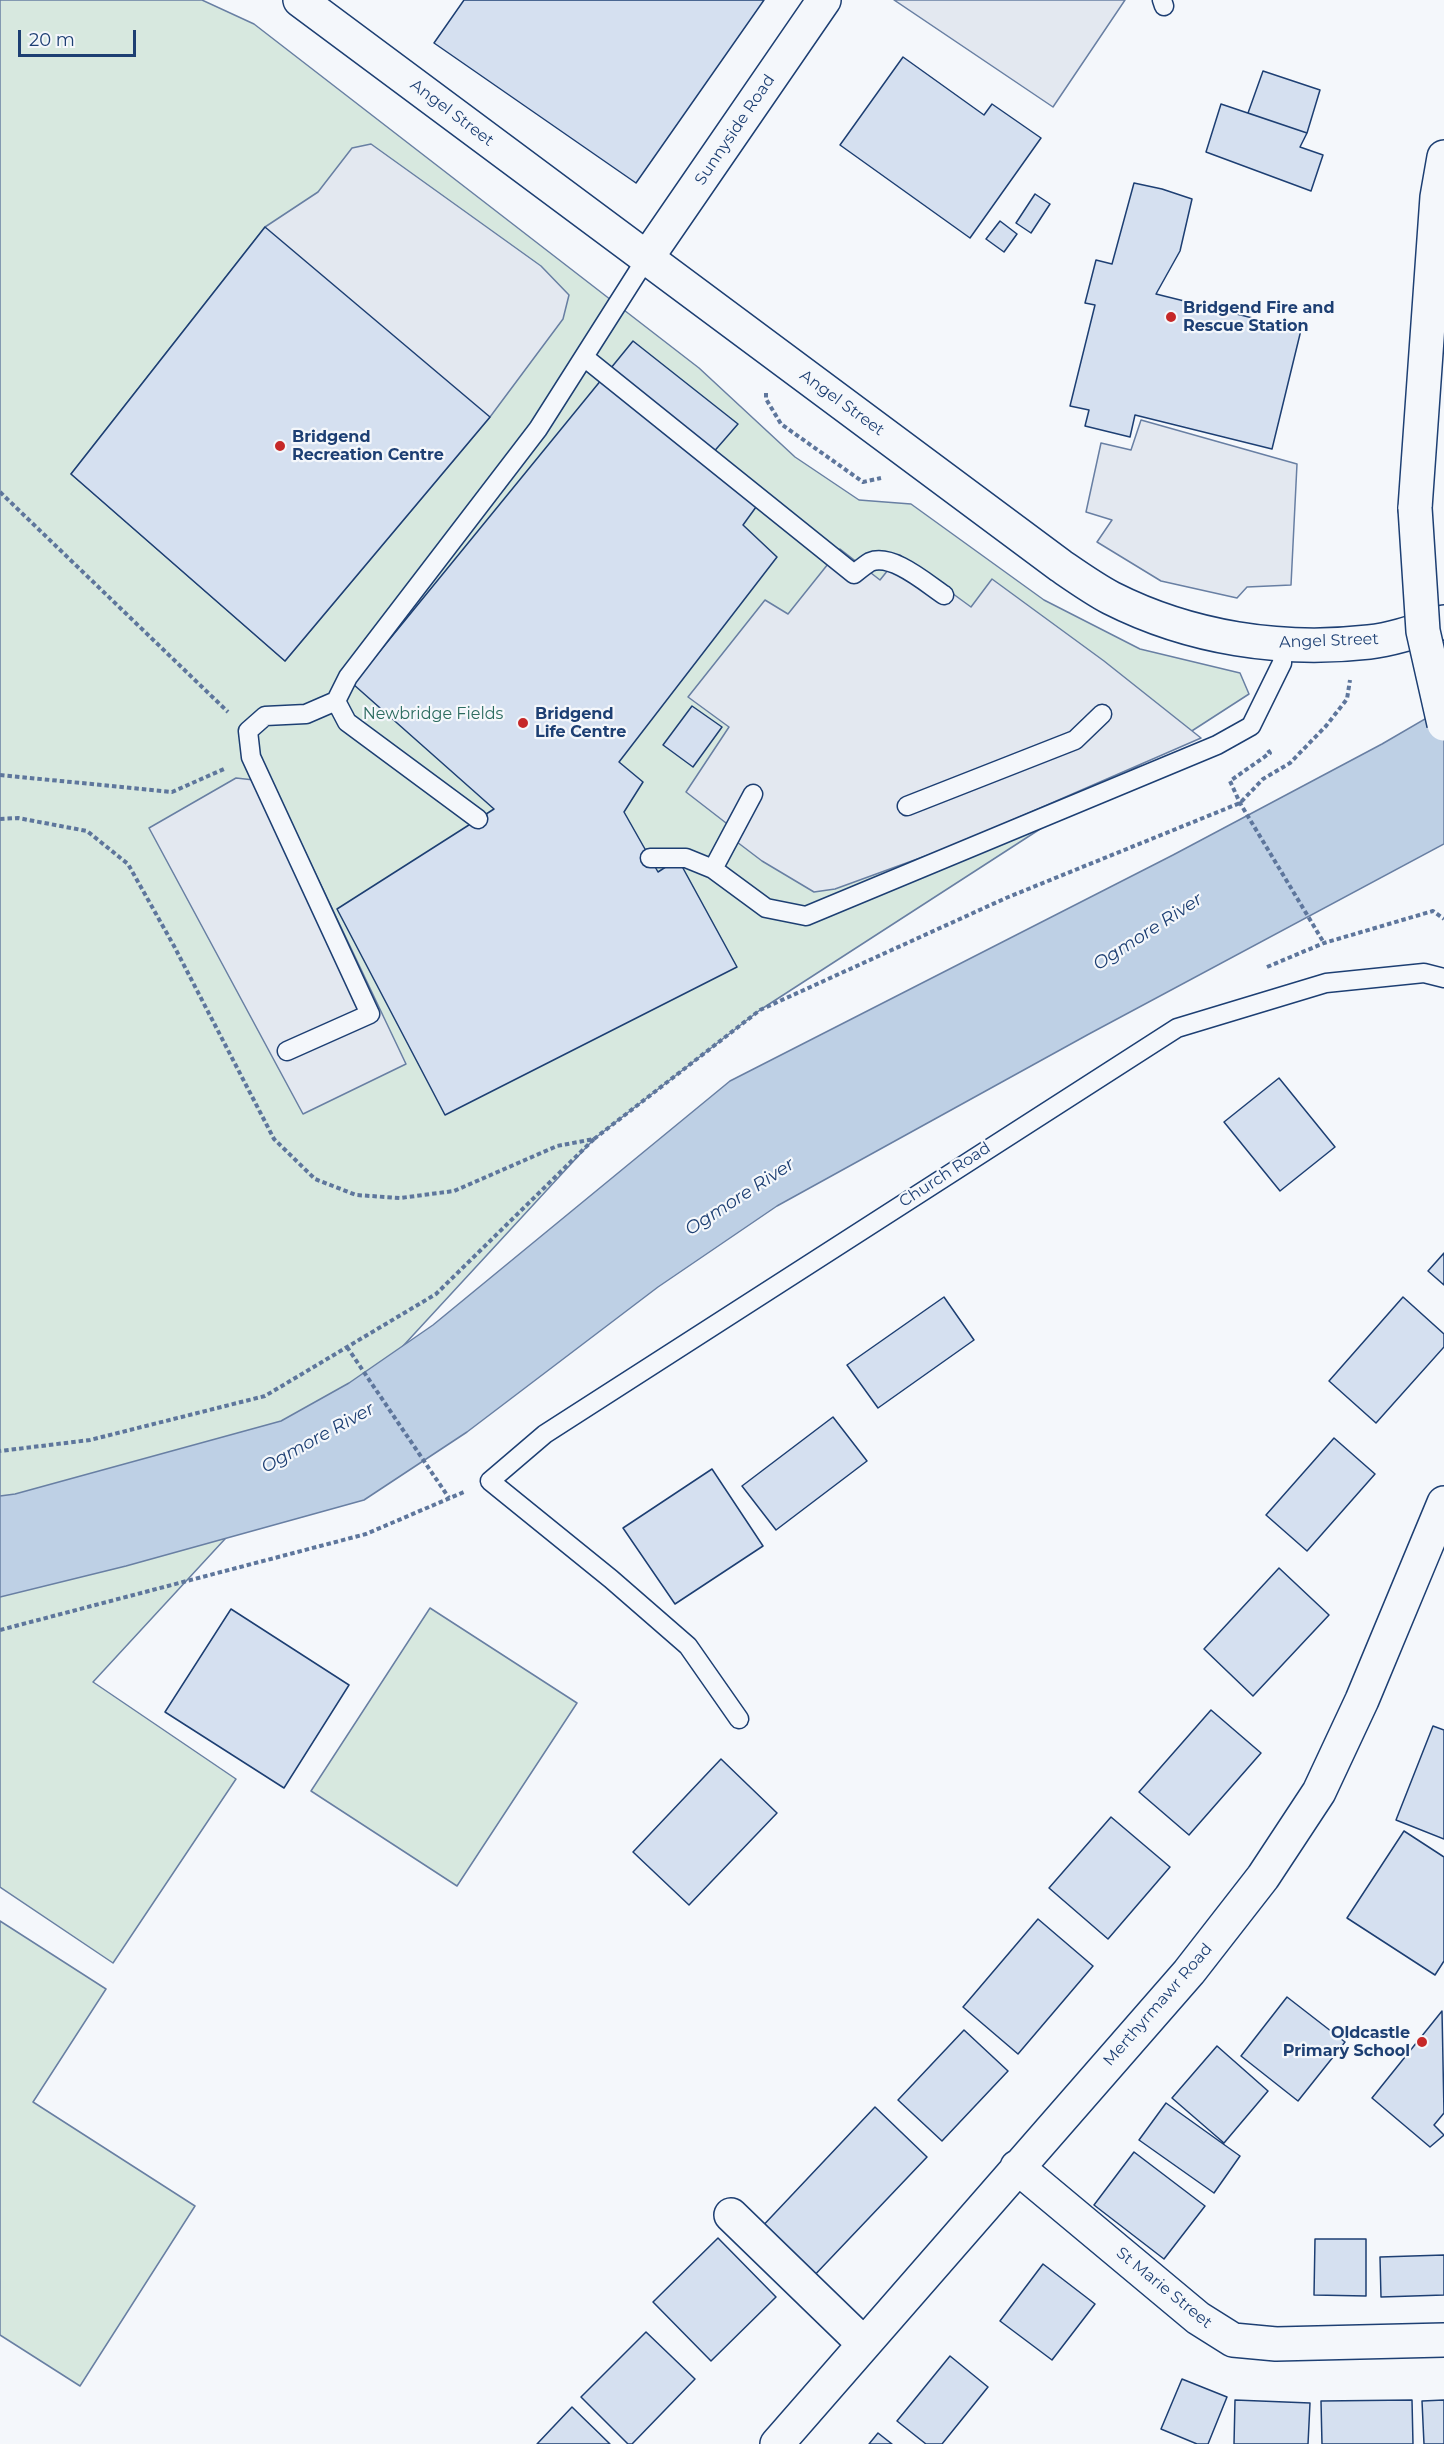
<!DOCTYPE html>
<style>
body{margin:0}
#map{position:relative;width:1444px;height:2444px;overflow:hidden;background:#f4f7fb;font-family:Montserrat,sans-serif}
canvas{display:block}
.scale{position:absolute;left:18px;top:30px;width:118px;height:27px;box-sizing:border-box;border:3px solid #1d3f73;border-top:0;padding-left:8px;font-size:18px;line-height:21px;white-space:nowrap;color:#1d3f73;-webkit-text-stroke:4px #f4f7fb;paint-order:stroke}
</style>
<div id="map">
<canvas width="1444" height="2444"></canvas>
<div class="scale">20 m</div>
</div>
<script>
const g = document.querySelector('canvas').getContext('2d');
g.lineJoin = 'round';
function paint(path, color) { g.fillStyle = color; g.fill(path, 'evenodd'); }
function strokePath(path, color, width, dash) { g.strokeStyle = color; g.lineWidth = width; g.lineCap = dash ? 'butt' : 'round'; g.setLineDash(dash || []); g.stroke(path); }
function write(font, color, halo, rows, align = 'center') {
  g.font = font + ' Montserrat,sans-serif'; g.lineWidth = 4.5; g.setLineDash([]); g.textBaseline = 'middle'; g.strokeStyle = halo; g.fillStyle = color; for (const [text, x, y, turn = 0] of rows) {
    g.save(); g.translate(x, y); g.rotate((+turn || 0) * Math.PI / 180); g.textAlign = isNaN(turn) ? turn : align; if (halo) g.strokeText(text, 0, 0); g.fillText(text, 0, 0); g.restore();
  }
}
const green = new Path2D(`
 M0,0H202L254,24L699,368L795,457L859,500L911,504L1044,600L1140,649L1240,673L1249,694L760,1010L594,1139L93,1682L236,1779L113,1963L0,1887Z
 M430,1608L577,1703L457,1886L311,1791Z
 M0,1921L106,1989L33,2102L195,2206L80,2386L0,2335Z`);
const parking = new Path2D(`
 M894,0H1125L1053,107Z
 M371,144L541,266L569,295L563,319L490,417L285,661L71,474L265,227L318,192L352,148Z
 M1141,420L1297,464L1291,585L1247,587L1237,598L1161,581L1097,542L1112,520L1086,512L1101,443L1131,450Z
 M840,549L880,580L900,555L971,607L992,579L1104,661L1201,738L953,846L835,889L814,892L762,861L737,842L739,833L686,792L729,727L688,697L765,600L788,614Z
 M236,778L272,782L406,1064L303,1114L149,828Z`);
const water = new Path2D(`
 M1444,708V844L1089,1034L777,1206L658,1287L467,1432L364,1500L126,1566L0,1597V1496L15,1494L281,1421L349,1383L433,1325L730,1081L1173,855L1382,744Z`);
const building = new Path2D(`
 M464,0H764L636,183L434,43Z
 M903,57L984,115L992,104L1041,138L970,238L840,145Z
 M1263,71L1320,90L1307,133L1248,113Z
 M1221,104L1307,133L1300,147L1323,155L1311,191L1206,152Z
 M1134,183L1162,189L1192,199L1180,251L1156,294L1301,330L1272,449L1135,415L1130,437L1085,426L1089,410L1070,406L1095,305L1085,303L1096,260L1112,264Z
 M1035,194L1050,204L1031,233L1016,223Z
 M1000,221L1017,234L1004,252L986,239Z
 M265,227L490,417L285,661L71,474Z
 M633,341L738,424L711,455L764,496L743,525L777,557L619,762L643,782L624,812L658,872L678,859L737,967L445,1115L337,909L494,809L353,684Z
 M692,706L722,727L693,767L663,745Z
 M1279,1078L1335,1147L1280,1191L1224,1122Z
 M1444,1253V1285L1428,1271Z
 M944,1297L974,1340L878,1408L847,1365Z
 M1403,1297L1444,1334V1347L1376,1423L1329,1381Z
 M833,1417L867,1461L776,1530L742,1486Z
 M1334,1438L1375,1474L1307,1551L1266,1515Z
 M712,1469L763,1546L675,1604L623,1528Z
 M1279,1568L1329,1615L1253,1696L1204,1649Z
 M231,1609L349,1685L284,1788L165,1712Z
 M1211,1710L1261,1753L1189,1835L1139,1792Z
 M1433,1726L1444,1730V1839L1396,1820Z
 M721,1759L777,1813L689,1905L633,1852Z
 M1111,1817L1170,1867L1108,1939L1049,1888Z
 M1404,1831L1444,1857V1961L1435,1975L1347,1918Z
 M1038,1919L1093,1966L1018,2054L963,2007Z
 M1287,1997L1345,2042L1298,2101L1241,2056Z
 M1442,2011L1444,2113L1434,2125L1444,2135L1430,2147L1372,2098Z
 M964,2030L1008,2071L942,2141L898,2100Z
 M1217,2046L1268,2091L1224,2143L1172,2098Z
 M1166,2103L1240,2156L1214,2193L1139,2140Z
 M875,2107L927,2157L809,2281L757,2232Z
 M1134,2152L1205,2206L1164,2259L1094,2205Z
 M718,2238L776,2297L711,2361L653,2302Z
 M1315,2239H1366V2296L1314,2295Z
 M1444,2255V2295L1381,2297L1380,2257Z
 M1043,2264L1095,2304L1052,2360L1000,2321Z
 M646,2332L695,2379L632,2444H628L581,2397Z
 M950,2356L988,2387L942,2444H926L897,2421Z
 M1182,2379L1227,2397L1208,2444H1197L1161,2429Z
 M1235,2400L1310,2403L1308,2444H1234Z
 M1412,2400L1413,2444H1322L1321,2401Z
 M1444,2400V2444H1424L1422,2401Z
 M572,2407L610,2444H537Z
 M878,2433L892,2444H869Z`);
const path = new Path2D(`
 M766,393V399L781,424L863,482L881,478
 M0,492L228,712
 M1268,750L1270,753L1230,781L1240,803L1324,943
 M0,775L172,792L224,769
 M0,819L18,818L87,831L128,864L174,946L274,1139L315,1179L356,1195L400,1198L454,1191L557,1146L594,1139L436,1294L265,1396L90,1440L0,1451
 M1267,967L1324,943L1433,911L1444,919
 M594,1139L760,1010L1006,898L1240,803L1263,779L1290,763L1326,726L1347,699L1350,680
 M347,1347L449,1498
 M0,1630L366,1534L464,1492`);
const lane = new Path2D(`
 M1162,0L1164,6
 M584,357L854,574C859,570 865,565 870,562C892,553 926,583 944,595
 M336,701L347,722L478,819
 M753,794L713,869L766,908L806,916L1217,745L1251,726L1282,663L1283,645
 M907,806L1075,740L1102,714
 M650,858H686L713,869
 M287,1051L370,1014L251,757L248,731L265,716L306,714L336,701L348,677L538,429L646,259
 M739,1719L688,1646L611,1579L490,1481L545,1434L1177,1028L1326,983L1424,973L1444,978`);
const street = new Path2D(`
 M646,259L824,0
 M1017,2167L1198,2318L1233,2340L1276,2344L1444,2340
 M731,2215L864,2344
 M777,2444L1189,1972L1263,1877L1319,1792L1362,1700L1444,1503`);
const secondary = new Path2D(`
 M300,0L1061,566C1077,577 1094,589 1111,598C1190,638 1281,652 1369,642C1395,639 1419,630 1444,622`);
const primary = new Path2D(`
 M1415,508L1437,197L1444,157`);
const primaryBridge = new Path2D(`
 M1415,508L1423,631L1444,724`);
const markers = [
 [1171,317,6,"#c62828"],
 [280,446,6,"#c62828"],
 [523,723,6,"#c62828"],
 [1422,2042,6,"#c62828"]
];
const streetNames = [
 ["Angel Street",452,113,37],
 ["Sunnyside Road",735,130,-56],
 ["Angel Street",842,403,36],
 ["Angel Street",1329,641,-2],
 ["Church Road",945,1175,-33],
 ["Merthyrmawr Road",1158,2005,-49],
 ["St Marie Street",1164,2288,39]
];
const poiNames = [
 ["Bridgend Fire and",1183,308],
 ["Rescue Station",1183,326],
 ["Bridgend",292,437],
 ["Recreation Centre",292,455],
 ["Bridgend",535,714],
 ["Life Centre",535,732],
 ["Oldcastle",1410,2033,"right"],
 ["Primary School",1410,2051,"right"]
];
const parkNames = [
 ["Newbridge Fields",433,714]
];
const waterNames = [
 ["Ogmore River",1148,932,-33],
 ["Ogmore River",740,1197,-33],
 ["Ogmore River",318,1438,-29]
];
paint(green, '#d7e8df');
strokePath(green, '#687fa3', 1.5);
paint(parking, '#e3e8f0');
strokePath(parking, '#687fa3', 1.5);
paint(water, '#bed0e5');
strokePath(water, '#687fa3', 1.5);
paint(building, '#d5e0f0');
strokePath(building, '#1d3f73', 1.5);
strokePath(lane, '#1d3f73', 21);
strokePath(street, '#1d3f73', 36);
strokePath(secondary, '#1d3f73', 36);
strokePath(primary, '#1d3f73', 36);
strokePath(path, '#5e769c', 4, [4.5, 3]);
strokePath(lane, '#f4f7fb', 18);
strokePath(street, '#f4f7fb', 33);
strokePath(secondary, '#f4f7fb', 33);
strokePath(primary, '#f4f7fb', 33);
strokePath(primaryBridge, '#1d3f73', 36, []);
strokePath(primaryBridge, '#f4f7fb', 33);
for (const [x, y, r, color] of markers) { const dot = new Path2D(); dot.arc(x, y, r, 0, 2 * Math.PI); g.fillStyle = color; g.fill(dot); strokePath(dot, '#f4f7fb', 2); }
write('16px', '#1d3f73', '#f4f7fb', streetNames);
write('bold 16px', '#1d3f73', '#f4f7fb', poiNames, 'left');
write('16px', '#2c6c60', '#f4f7fb', parkNames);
write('italic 18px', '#1d3f73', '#f4f7fb', waterNames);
</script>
